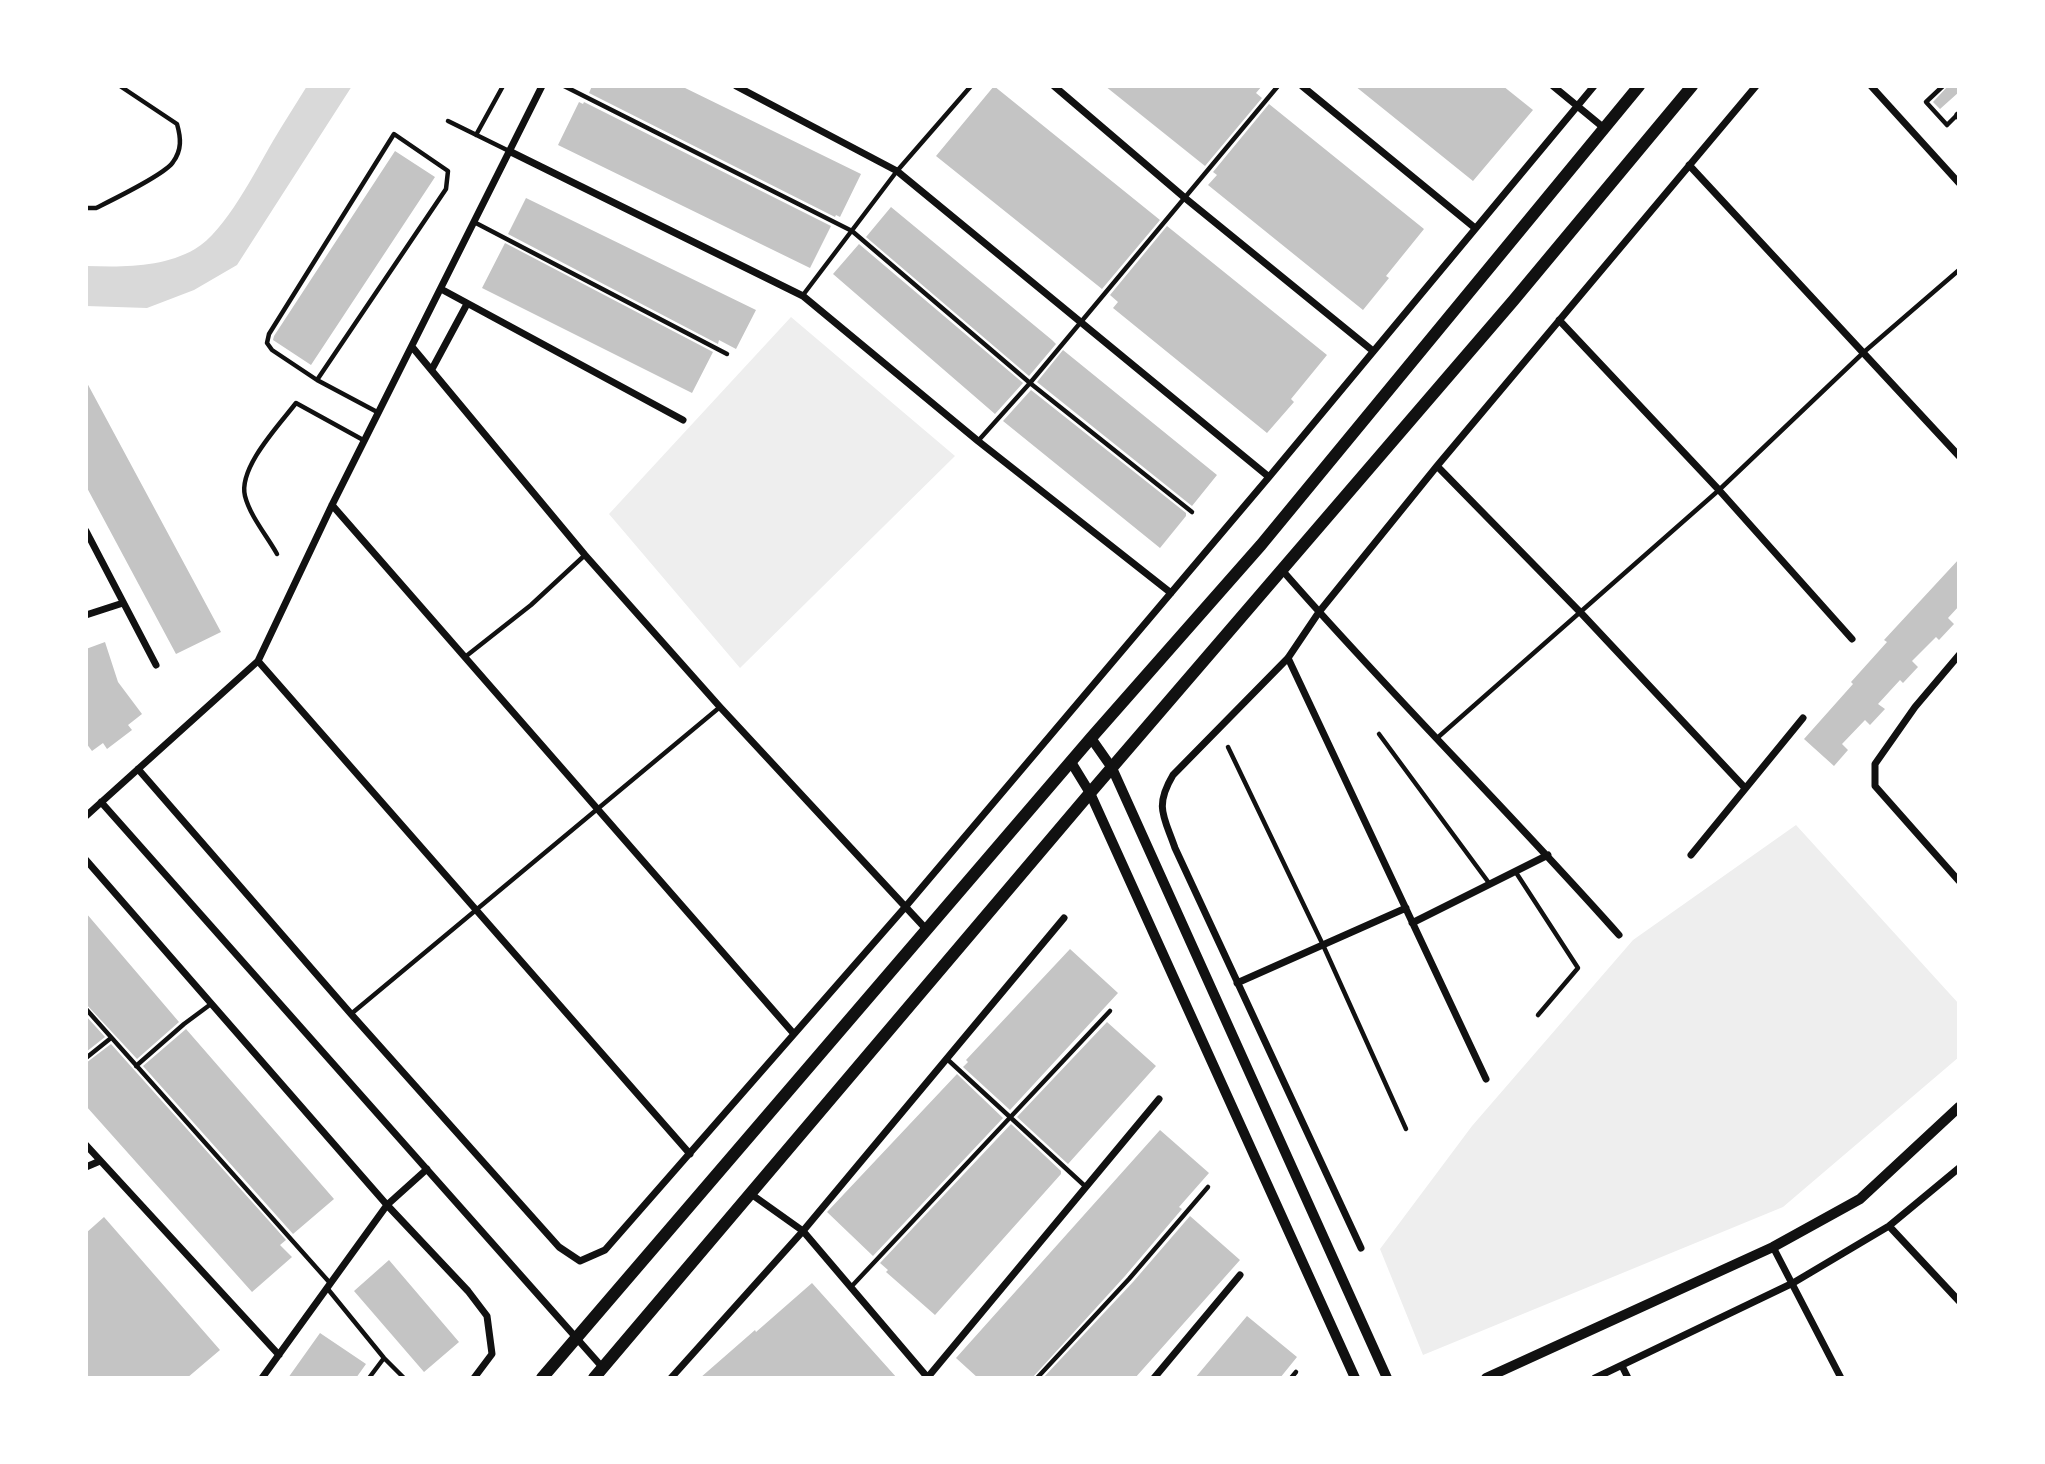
<!DOCTYPE html>
<style>
body{margin:0}
#map{position:relative;width:2045px;height:1464px;overflow:hidden;background:#fff;font-family:Roboto,sans-serif}
canvas{display:block}
.frame{position:absolute;inset:0;border:88px solid #fff;pointer-events:none}
</style>
<div id="map">
<canvas width="2045" height="1464"></canvas>
<div class="frame"></div>
</div>
<script>
const g = document.querySelector('canvas').getContext('2d');
g.lineJoin = 'round';
function paint(path, color) { g.fillStyle = color; g.fill(path, 'evenodd'); }
function strokePath(path, color, width, dash) { g.strokeStyle = color; g.lineWidth = width; g.lineCap = dash ? 'butt' : 'round'; g.setLineDash(dash || []); g.stroke(path); }
const green = new Path2D(`
 M791,317L955,456L740,668L609,514Z
 M1796,825L1959,1004V1057L1783,1207L1423,1355L1380,1249L1472,1126L1633,940Z`);
const water = new Path2D(`
 M307,86H352L237,265L194,290L147,308L86,306V266C123,267 162,268 195,249C225,232 256,170 273,141C284,122 296,104 307,86Z`);
const building = new Path2D(`
 M592,86H681L861,174L840,217L836,215L835,217L589,93Z
 M994,86L1160,220L1102,289L936,156Z
 M1105,86H1262L1256,93L1262,98L1205,166Z
 M1355,86H1503L1533,110L1473,181Z
 M1948,86H1959V92L1940,109L1933,102Z
 M579,102L583,104L584,102L831,226L810,268L558,145Z
 M1269,104L1424,229L1386,276L1389,278L1363,310L1208,185L1217,175L1213,172Z
 M395,151L435,177L311,365L273,340L274,336Z
 M526,198L756,310L736,349L719,340L718,344L508,234Z
 M891,207L1052,340L1056,344L1029,376L866,237Z
 M1167,226L1327,355L1291,399L1294,402L1267,433L1113,308L1118,302L1110,295Z
 M505,243L713,352L692,393L482,288Z
 M859,244L1023,383L995,414L833,274Z
 M1063,350L1217,475L1192,506L1037,382Z
 M86,381L221,632L176,654L86,486Z
 M1031,390L1186,513V516L1160,548L1003,421Z
 M1959,559V606L1948,618L1954,624L1939,640L1936,637L1912,661L1918,667L1903,683L1900,680L1878,704L1885,709L1870,725L1865,720L1842,744L1848,750L1834,766L1804,739L1853,684L1851,682L1887,642L1884,640Z
 M105,642L118,682L142,714L128,725L132,730L107,749L103,743L92,751L86,743V649Z
 M86,913L179,1022L137,1059L86,1004Z
 M1070,949L1118,993L1010,1110L963,1067L968,1062L966,1060Z
 M86,1016L105,1037L86,1052Z
 M1107,1022L1156,1066L1068,1164L1017,1117Z
 M186,1029L334,1199L293,1234L143,1066Z
 M111,1044L286,1240L280,1245L292,1257L252,1292L86,1106V1063Z
 M957,1074L1003,1118L873,1256L827,1212Z
 M1011,1124L1061,1171V1174L935,1315L886,1272L888,1270L880,1263Z
 M1160,1130L1209,1173L1179,1207L1182,1209L1125,1276L1032,1378H978L956,1358Z
 M1190,1216L1240,1260L1135,1378H1043L1133,1282Z
 M104,1217L220,1350L187,1378H86V1233Z
 M389,1260L459,1342L424,1372L354,1291Z
 M812,1283L897,1378H700L755,1330L756,1332Z
 M1247,1316L1297,1357L1280,1378H1195Z
 M320,1333L366,1364L356,1378H288Z`);
const service = new Path2D(`
 M564,86L852,231L1030,383L1192,512
 M1943,86L1926,102L1947,125L1957,115
 M448,121L509,151
 M476,135L503,86
 M86,208H96C112,200 166,174 173,162C182,150 181,138 177,124L120,86
 M474,222L727,354
 M803,295L897,171L971,86
 M317,380L446,189L448,171L394,134L269,334L267,343L272,350L317,380L379,413
 M978,441L1030,383L1278,86
 M277,554C267,536 250,516 245,496C238,468 279,425 296,403L365,441
 M465,657L531,605L585,555
 M1379,734L1489,883
 M1436,739L1719,490L1864,352L1959,270
 M1228,747L1323,945L1406,1129
 M1515,871L1578,968L1538,1015
 M86,1009L330,1283
 M351,1014L720,707
 M86,1058L111,1038
 M947,1059L1086,1187
 M136,1066L184,1024L211,1004
 M851,1287L1110,1011
 M327,1288L384,1358L404,1378
 M369,1378L384,1358
 M1037,1378L1129,1279L1208,1187
 M1291,1378L1296,1372`);
const minor = new Path2D(`
 M736,86L897,171L1269,477
 M1054,86L1185,198L1373,351
 M1302,86L1475,228
 M1553,86L1604,128
 M1871,86L1959,183
 M1958,115L1959,117
 M509,151L803,296L978,441L1171,593
 M1689,165L1959,456
 M441,289L683,420
 M1559,320L1719,490L1852,639
 M413,348L585,555L720,707L927,930
 M432,369L467,304
 M1437,466L1581,613L1745,788
 M332,505L794,1034
 M86,531L156,665
 M1282,570C1391,695 1509,811 1619,935
 M86,615L123,603
 M1959,655L1915,707L1875,764V786L1959,881
 M1288,658L1486,1079
 M258,661L690,1154
 M138,769L351,1014L559,1247L580,1261L605,1250L907,905L1269,477L1594,86
 M101,802L603,1368
 M86,816L258,661L332,505L542,86
 M1691,855L1803,718
 M86,860L387,1205L468,1291L487,1316L492,1354L474,1378
 M1412,923L1548,855
 M1237,983L1406,908
 M86,1145L279,1355
 M86,1167L100,1161
 M751,1194L803,1231L928,1378
 M1889,1226L1959,1301
 M1773,1247L1841,1378
 M1361,1248L1175,848C1164,816 1154,807 1173,775L1288,658L1319,612L1437,466L1756,86
 M1622,1366L1628,1378
 M928,1377L1159,1099
 M262,1378L387,1205L427,1169
 M671,1378L803,1231L1064,918
 M1154,1378L1240,1275
 M1595,1378L1793,1283L1889,1226L1959,1168`);
const tertiary = new Path2D(`
 M1091,738L1112,768L1387,1378
 M1071,762L1090,793L1355,1378
 M1486,1378L1773,1247L1860,1199L1959,1107`);
const secondary = new Path2D(`
 M542,1378L1091,738L1261,545L1639,86
 M594,1378L1090,793L1513,301L1692,86`);
paint(green, '#eee');
paint(water, '#d9d9d9');
paint(building, '#c4c4c4');
strokePath(service, '#111', 4.5);
strokePath(minor, '#111', 7);
strokePath(tertiary, '#111', 10);
strokePath(secondary, '#111', 12);
</script>
